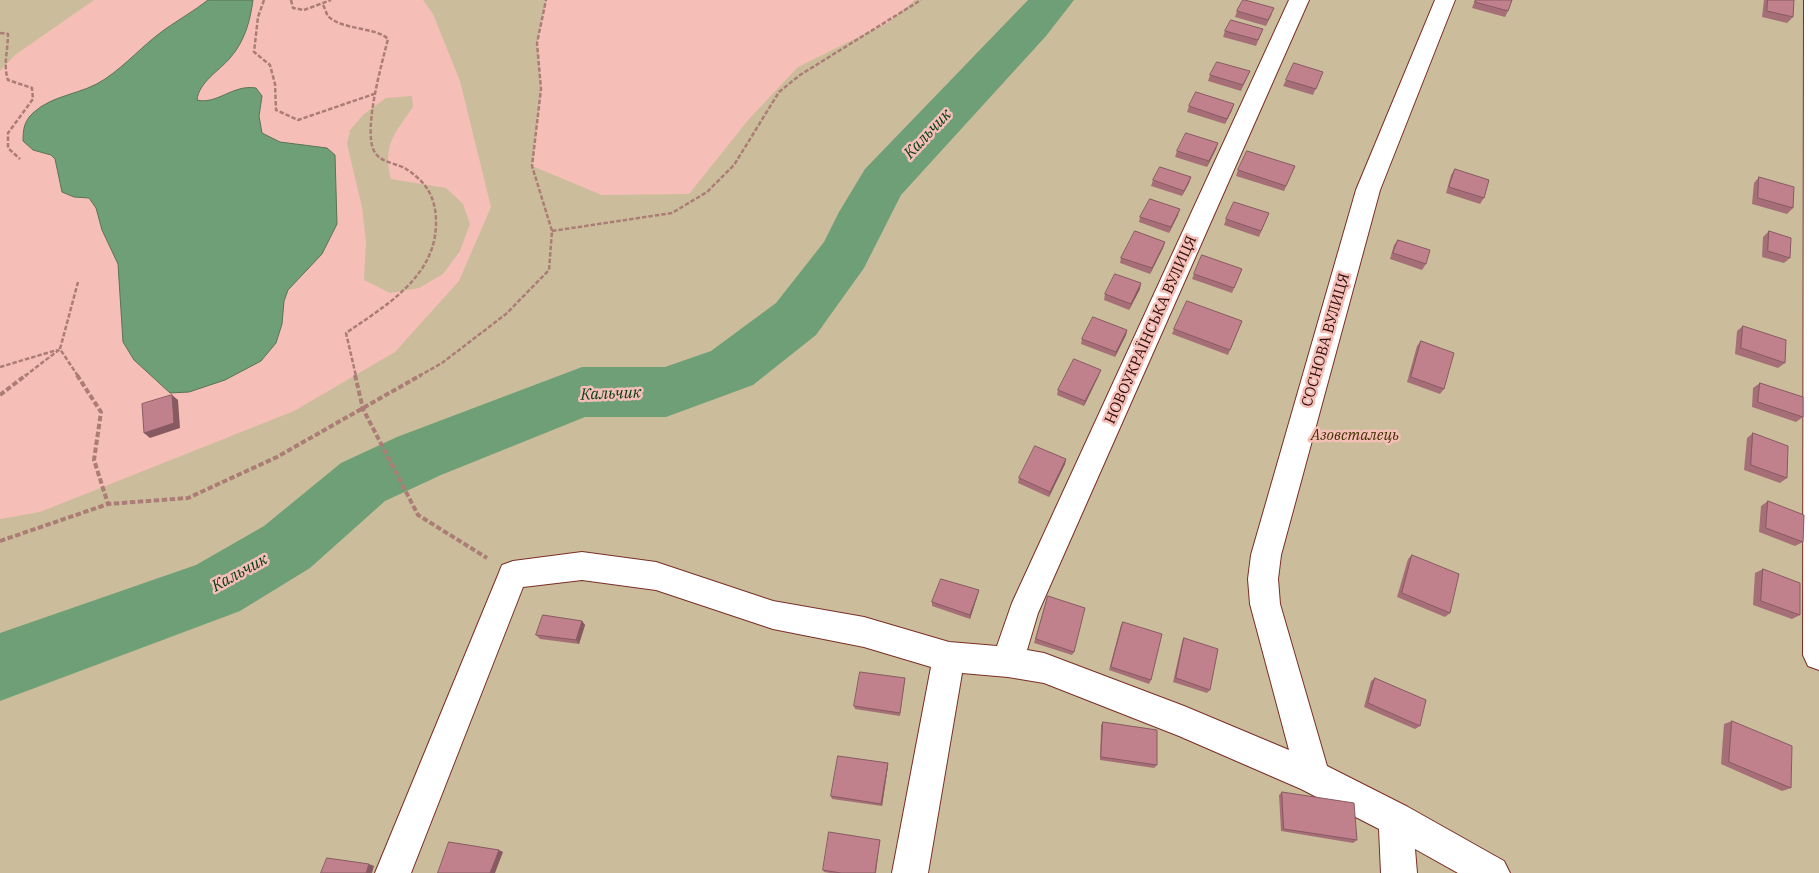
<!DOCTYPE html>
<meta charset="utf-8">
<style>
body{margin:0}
canvas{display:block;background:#f5beb6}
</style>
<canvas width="1819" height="873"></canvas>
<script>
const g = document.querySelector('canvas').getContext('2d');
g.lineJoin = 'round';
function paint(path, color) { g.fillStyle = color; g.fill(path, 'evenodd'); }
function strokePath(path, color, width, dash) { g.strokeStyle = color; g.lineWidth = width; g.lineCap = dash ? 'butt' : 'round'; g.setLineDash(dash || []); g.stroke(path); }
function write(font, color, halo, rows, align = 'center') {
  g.font = font + ' "IBM Plex Serif",serif'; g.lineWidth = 5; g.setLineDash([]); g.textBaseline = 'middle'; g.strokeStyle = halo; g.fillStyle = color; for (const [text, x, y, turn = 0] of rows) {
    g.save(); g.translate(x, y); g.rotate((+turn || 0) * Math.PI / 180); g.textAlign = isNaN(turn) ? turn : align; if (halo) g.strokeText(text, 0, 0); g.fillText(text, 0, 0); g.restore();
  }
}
const green = new Path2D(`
 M0,0H94L15,55L0,71Z
 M423,0H546L537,43L541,89L532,166L602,195L689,194L749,119L798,67L889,22L915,0H1819V873H0V519L40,512L294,411L395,352L459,281L491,207L460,81L433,14Z
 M412,96L413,107C395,133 382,145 391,179L446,188L463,204L470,224L460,251L443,274L419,288L390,293L364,280L366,242L362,207L347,144L350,130L364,114L386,98Z`);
const water = new Path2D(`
 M208,0H253C250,21 245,41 230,58C219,71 199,82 197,100C217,105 233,84 256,88L262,96L259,116L262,133L280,142L327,148L335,155L337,224L322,254L288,290L284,301L282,324L276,343L261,361L225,380L189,392L170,393L134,360L123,342L118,264L102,230L96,208L89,198L74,197L62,192L55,159L51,155L33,150L23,141C23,130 24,121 33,113C53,94 82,95 105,79C126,65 143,45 164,30C178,20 194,11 208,0Z`);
const river = new Path2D(`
 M1028,0H1074L1046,36L901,195L864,268L816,335L753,385L666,417H585L441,475L385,501L310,568L240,611L0,701V633L196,565L264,526L341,463L397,437L582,367H665L711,351L776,303L824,242L839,212L865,169Z`);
const pathFar1 = new Path2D(`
 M264,0L258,17L254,52L270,65L275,84L276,110L298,120L374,94
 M291,0L293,8L304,10L331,0
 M323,5C325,8 326,13 328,16C341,30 376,27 388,39C382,63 363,129 374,151C380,163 397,163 406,169C413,173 422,181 426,187C434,198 436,211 436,223C436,277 385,306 346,333L356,376
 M0,33L8,34C8,50 3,65 8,80L32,88L33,99L8,133V148L20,159
 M552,231L672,213L707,192L734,165L779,92L800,75L921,0
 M0,367L57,350
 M25,376L60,349
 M78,376L60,349L78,282
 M419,376L442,363L506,314L549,270L552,231L532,166L541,89L537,43L546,0`);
const path = new Path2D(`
 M77,375L101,412L94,460L108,504
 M355,375L363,409L418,515L487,558
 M0,395L26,375
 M0,541L108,504L188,498L277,457L421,375`);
const minor = new Path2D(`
 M1289,0H1309L1038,613L1027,650L1044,653L1184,706L1289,750L1250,604L1248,579L1251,555L1356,190L1435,0H1455L1380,190L1281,555L1278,579L1280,604L1327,766L1408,807L1504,861L1510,873H1458L1415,849L1417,873H1381L1379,829L1301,789L1179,736L1044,683L1008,677L962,673L928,873H892L931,667L864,647L773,629L656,590L582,580L523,587L411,873H375L498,575L502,565L513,561L582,552L656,562L773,601L864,617L949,642L997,646L1012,603Z
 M1804,0H1819V670L1808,666L1803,655Z`);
const wall = new Path2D(`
 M1475,0H1512L1508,11L1505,17L1472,8Z
 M1764,0H1792L1793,17L1787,23L1762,17Z
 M1237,11L1272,14L1266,26L1235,17Z
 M1263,29L1256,46L1223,37L1225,31Z
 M1250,71L1241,91L1208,81L1210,75Z
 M1323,72L1313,95L1283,86L1286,80Z
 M1189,106L1232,110L1225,124L1187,112Z
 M1218,143L1216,149L1207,167L1175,157L1177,151Z
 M1295,166L1284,191L1236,176L1238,170Z
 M1455,169L1484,198L1480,204L1446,193L1451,175Z
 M1191,177L1189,183L1182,196L1151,186L1153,180Z
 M1759,177L1793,208L1787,214L1752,204L1754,183Z
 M1269,213L1259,237L1224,225L1226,219Z
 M1178,215L1169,233L1139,222L1140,217Z
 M1769,231L1790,258L1784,263L1762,257L1763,237Z
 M1398,240L1426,264L1422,270L1390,259L1394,245Z
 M1165,242L1163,248L1150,274L1120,263L1121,258Z
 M1242,269L1232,293L1192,279L1194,274Z
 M1140,289L1129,310L1104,300L1105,294Z
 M1242,321L1228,355L1172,334L1174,329Z
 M1743,326L1785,363L1778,368L1735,354L1737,331Z
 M1127,330L1126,335L1115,357L1081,344L1082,339Z
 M1421,341L1444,389L1440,394L1407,382L1417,346Z
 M1099,375L1084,406L1057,395L1058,390Z
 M1760,383L1803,417L1796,422L1752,407L1753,388Z
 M1753,433L1787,478L1780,483L1744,470L1747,438Z
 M1066,459L1065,464L1049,497L1018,483L1019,478Z
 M1768,501L1803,542L1795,546L1759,532L1761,506Z
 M1412,555L1450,613L1445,617L1397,597L1408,559Z
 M1763,569L1800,615L1792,619L1753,605L1755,573Z
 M978,594L970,619L932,606V602Z
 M1048,596L1074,652L1072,655L1034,643Z
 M582,621L585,625L579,644L540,639L536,635Z
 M1123,622L1151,680L1149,684L1109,670L1121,625Z
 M1184,638L1210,690L1207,693L1173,682L1182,642Z
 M905,678L900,716L855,709L854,706Z
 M1375,678L1420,726L1415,729L1364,707L1371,681Z
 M1732,721L1791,788L1782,791L1721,764L1724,724Z
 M1103,722L1157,765L1154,768L1100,760L1101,725Z
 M888,766L882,806L832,799L831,796Z
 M1282,792L1357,840L1353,843L1281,831L1279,795Z
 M880,840L876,873H830L824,872L823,870Z`);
const shadedWall = new Path2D(`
 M1234,104L1232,110L1225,124L1227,119Z
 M1218,143L1216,149L1207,167L1209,161Z
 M1191,177L1189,183L1182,196L1184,191Z
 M1180,209L1178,215L1169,233L1171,227Z
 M1165,242L1163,248L1150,274L1152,268Z
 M1141,283L1140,289L1129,310L1131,304Z
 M1127,330L1126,335L1115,357L1116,352Z
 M1101,370L1099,375L1084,406L1085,401Z
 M172,395L178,400L180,428L150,438L144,433Z
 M1066,459L1065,464L1049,497L1050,492Z
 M979,590L978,594L970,619V615Z
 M582,621L585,625L579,644L576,640Z
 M888,763V766L882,806L881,804Z
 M499,850L503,852L495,873H490Z
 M369,864L374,866L372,873H366Z`);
const building = new Path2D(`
 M1243,0H1245L1274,8L1268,20L1237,11Z
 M1476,0H1512L1508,11L1475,2Z
 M1768,0H1794L1793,17L1767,11Z
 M1231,20L1263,29L1258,40L1225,31Z
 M1217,62L1250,71L1243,85L1210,75Z
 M1294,63L1323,72L1316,89L1286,80Z
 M1196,92L1234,104L1227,119L1189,106Z
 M1186,133L1218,143L1209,161L1177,151Z
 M1247,151L1295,166L1286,186L1238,170Z
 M1160,167L1191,177L1184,191L1153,180Z
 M1455,169L1489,180L1484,198L1449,187Z
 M1759,177L1794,187L1793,208L1758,198Z
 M1150,199L1180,209L1171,227L1140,217Z
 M1234,202L1269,213L1261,231L1226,219Z
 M1135,231L1165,242L1152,268L1121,258Z
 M1769,231L1791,238L1790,258L1768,251Z
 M1398,240L1430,250L1426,264L1393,253Z
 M1202,255L1242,269L1234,288L1194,274Z
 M1115,274L1141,283L1131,304L1105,294Z
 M1187,301L1242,321L1230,350L1174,329Z
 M1093,317L1127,330L1116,352L1082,339Z
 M1743,326L1786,340L1785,363L1741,348Z
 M1421,341L1454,353L1444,389L1411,377Z
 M1074,359L1101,370L1085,401L1058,390Z
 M1760,383L1803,397V417L1758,402Z
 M172,395L174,423L144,433L142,404Z
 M1753,433L1788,446L1787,478L1751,465Z
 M1035,446L1066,459L1050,492L1019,478Z
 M1768,501L1804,515L1803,542L1766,528Z
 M1412,555L1459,574L1450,613L1402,593Z
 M1763,569L1800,583V615L1761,601Z
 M941,579L979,590L970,615L932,602Z
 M1048,596L1085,608L1074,652L1036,639Z
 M543,615L582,621L576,640L536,635Z
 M1123,622L1162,634L1151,680L1111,667Z
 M1184,638L1218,649L1210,690L1176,678Z
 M860,672L905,678L900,713L854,706Z
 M1375,678L1426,700L1420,726L1368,703Z
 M1732,721L1792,746L1791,788L1729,762Z
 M1103,722L1157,730V765L1101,757Z
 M838,756L888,763L881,804L831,796Z
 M1282,792L1354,803L1357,840L1284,829Z
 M829,832L880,840L875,873H841L823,870Z
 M449,842L499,850L490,873H438Z
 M327,858L369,864L366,873H321Z`);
const streetNames = [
 ["НОВОУКРАЇНСЬКА ВУЛИЦЯ",1151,330,-66],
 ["СОСНОВА ВУЛИЦЯ",1326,340,-74]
];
const parkNames = [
 ["Азовсталець",1355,436]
];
const waterNames = [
 ["Кальчик",928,134,-47],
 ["Кальчик",611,394,-2],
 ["Кальчик",240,573,-29]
];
paint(green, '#cbbd9b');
paint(water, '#6f9f76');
strokePath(water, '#5b7356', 1);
paint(river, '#6f9f76');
strokePath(minor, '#7a2e26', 2);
strokePath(pathFar1, '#ab7d76', 2.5, [4.5, 2]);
strokePath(path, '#ab7d76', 4, [5.5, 2.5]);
paint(minor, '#fff');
paint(wall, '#a66f78');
paint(shadedWall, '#875a62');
paint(building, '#c1818c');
strokePath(building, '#875a62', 1);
write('15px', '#2d0d0a', '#f5beb6', streetNames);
write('italic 15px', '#423200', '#f5beb6', parkNames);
write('italic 16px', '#013c14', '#f5beb6', waterNames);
</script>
